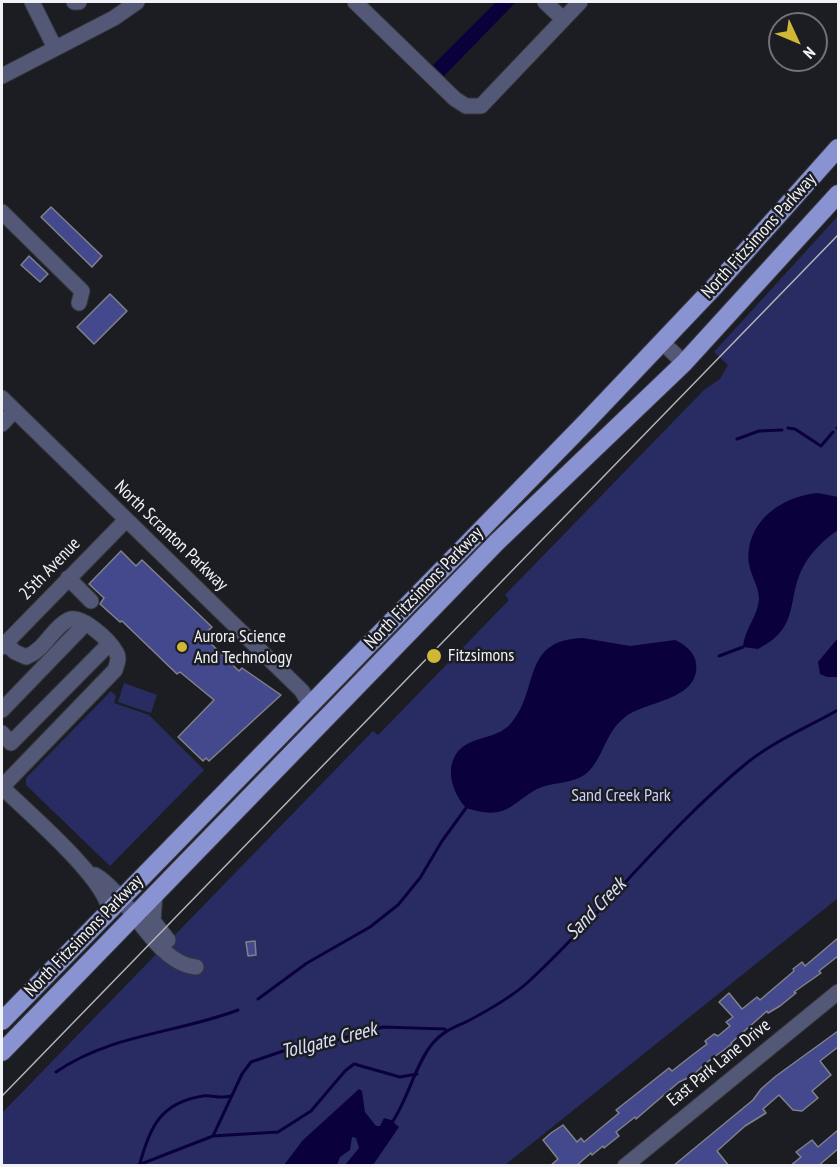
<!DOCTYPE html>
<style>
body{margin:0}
#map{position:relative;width:840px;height:1167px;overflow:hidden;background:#1c1d23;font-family:"PT Sans Narrow",sans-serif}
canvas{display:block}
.frame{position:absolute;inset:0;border:3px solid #f1f2f6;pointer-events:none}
.north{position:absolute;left:768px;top:12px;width:60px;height:60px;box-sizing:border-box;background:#1c1d23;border:2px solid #717277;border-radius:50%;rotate:134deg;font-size:16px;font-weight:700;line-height:24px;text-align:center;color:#f1f2f6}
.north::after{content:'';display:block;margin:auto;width:21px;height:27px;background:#d1b736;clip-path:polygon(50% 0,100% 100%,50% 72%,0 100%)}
</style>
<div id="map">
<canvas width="840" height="1167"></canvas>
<div class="frame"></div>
<div class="north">N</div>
</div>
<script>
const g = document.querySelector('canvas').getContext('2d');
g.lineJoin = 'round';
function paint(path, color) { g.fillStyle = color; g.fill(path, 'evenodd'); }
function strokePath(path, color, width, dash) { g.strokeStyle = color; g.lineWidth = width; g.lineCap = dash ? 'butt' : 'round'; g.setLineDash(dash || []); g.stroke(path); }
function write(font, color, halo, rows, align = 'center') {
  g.font = font + ' "PT Sans Narrow",sans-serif'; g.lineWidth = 5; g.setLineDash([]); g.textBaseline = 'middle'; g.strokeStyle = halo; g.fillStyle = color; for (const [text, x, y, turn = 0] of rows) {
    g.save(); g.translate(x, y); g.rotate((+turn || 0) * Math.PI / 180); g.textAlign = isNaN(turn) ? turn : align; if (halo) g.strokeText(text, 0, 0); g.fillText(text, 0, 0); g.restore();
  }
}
const green = new Path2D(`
 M838,216V898L505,1165H2V1113L373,731L378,735L387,726L509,600L505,595L704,390L720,379L728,365L714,352Z
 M124,683L157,695L151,713L118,702Z
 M111,691L116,696L114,703L149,715L204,770L110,866L26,785V778Z`);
const water = new Path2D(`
 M496,2H516L444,76L433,65Z
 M818,493L838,497V530C823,540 809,554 801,571C787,604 799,628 758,649L743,647C744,630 758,616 759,599C759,587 751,576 749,564C744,523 781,496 818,493Z
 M583,638L630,646L675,640C685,644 695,653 696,663C701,701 643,701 624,718C606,732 604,755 589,771C575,785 554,781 537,789C523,796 513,809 498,812C486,814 477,811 466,808C457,798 450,783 451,770C456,731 494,745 512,722C540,688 521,640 583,638Z
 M838,638V677H827L820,674L818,662Z
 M359,1089L362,1091L365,1112L376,1126H380L384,1118L391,1120L399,1127L373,1165H345L359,1148L356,1138L352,1137L350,1150L340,1157L337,1165H284L303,1140Z`);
const stream = new Path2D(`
 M788,428L795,429L821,446L833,432
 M837,428H838
 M737,439L759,431L782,430
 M719,656L743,647
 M258,999L307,963L370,927L398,905L420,878L442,841L466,808
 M56,1072C111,1034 178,1033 238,1010
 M391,1124C408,1100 414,1067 432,1044C442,1032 452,1028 466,1022C487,1011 509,999 527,983C604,912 667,828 748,762C776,740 808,727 838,710
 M213,1136L242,1074L251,1062L292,1048L337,1040L383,1027L445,1029
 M140,1163C151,1126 160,1103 203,1096C213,1095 221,1099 231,1096
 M136,1166L213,1136L278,1132L311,1111L345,1071L354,1064L400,1077L417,1074`);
const building = new Path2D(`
 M51,207L102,256L92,267L41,217Z
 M29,256L48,274L40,282L21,265Z
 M110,294L127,311L94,344L77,327Z
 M121,551L136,566L142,560L212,627L203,636L239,671L242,668L281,695L209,761L206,758L203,761L178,737L214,700L180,672L177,674L122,621L120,622L100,604L104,598L89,584Z
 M838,938V956L819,971L821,973L794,992L796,993L780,1006L768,1013L767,1011L731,1043L732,1044L706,1063L692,1076L679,1082L636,1119L635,1117L616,1132L619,1136L604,1148L603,1146L592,1155L591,1153L576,1166H550L558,1159L543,1140L551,1133L563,1125L577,1142L581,1138L584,1142L619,1113L616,1110L630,1099L669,1068L672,1071L695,1053L707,1044L705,1041L714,1034L718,1036L730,1026L726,1022L733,1017L719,1002L729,993L742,1009L757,997L760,1000L794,971L793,969L802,962L805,966Z
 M255,941L256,955L248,956L246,942Z
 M838,1031V1047L820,1061L831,1075L812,1091L818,1098L802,1111L793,1110L779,1095L763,1109L766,1113L745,1126L717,1151L729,1166H673L753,1100L761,1089L776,1076Z
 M838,1130V1149L818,1166H790L801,1157L796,1152L812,1140L818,1147Z`);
const minor = new Path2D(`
 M32,2L55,48
 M74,2H79
 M355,2L455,99L466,106H481L580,2
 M545,2L563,19
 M2,76L114,18L137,2
 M2,212L82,291L79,303
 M662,342L684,363
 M2,398L302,691L310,705
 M2,424L14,411
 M68,578L91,601
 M2,647L126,520
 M2,710L86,623
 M2,733L11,743L109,644
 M2,787L115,670C117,664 120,658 116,652C110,641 81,613 68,620C52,628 46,649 26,657L15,652L5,643
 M2,787C26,811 107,879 109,911
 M95,875C129,894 155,964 196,967
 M155,894L153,921L168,940
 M625,1166L838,992`);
const major = new Path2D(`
 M2,1021L587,421L715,286L838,148
 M2,1052L497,542L684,363L838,194`);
const tram = new Path2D(`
 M2,1096L838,235`);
const markers = [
 [182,647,6,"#d1b736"],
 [434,656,8,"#d1b736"]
];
const streetNames = [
 ["North Fitzsimons Parkway",759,236,-48],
 ["North Scranton Parkway",171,536,44],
 ["25th Avenue",50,569,-46],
 ["North Fitzsimons Parkway",424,588,-46],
 ["North Fitzsimons Parkway",84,936,-46],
 ["East Park Lane Drive",719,1063,-39]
];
const poiNames = [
 ["Aurora Science",194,637],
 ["And Technology",194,658],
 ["Fitzsimons",448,656]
];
const parkNames = [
 ["Sand Creek Park",621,796]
];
const waterNames = [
 ["Sand Creek",596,909,-46],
 ["Tollgate Creek",329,1041,-14]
];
paint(green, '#292c62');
paint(water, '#0a003c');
strokePath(stream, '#0a003c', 3);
paint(building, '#43498c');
strokePath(building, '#808289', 1.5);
strokePath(minor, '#36373c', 17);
strokePath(major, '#36373c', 20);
strokePath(minor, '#535877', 15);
strokePath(major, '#8a93d2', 18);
strokePath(tram, '#b3b4b8', 1.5);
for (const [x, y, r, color] of markers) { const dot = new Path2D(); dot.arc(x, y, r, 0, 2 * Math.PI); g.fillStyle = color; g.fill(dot); strokePath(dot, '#1c1d23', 2); }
write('18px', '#f1f2f6', '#1c1d23', streetNames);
write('18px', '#f1f2f6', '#1c1d23', poiNames, 'left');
write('18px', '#cbd2fa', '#1c1d23', parkNames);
write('italic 20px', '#dce0f5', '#1c1d23', waterNames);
</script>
